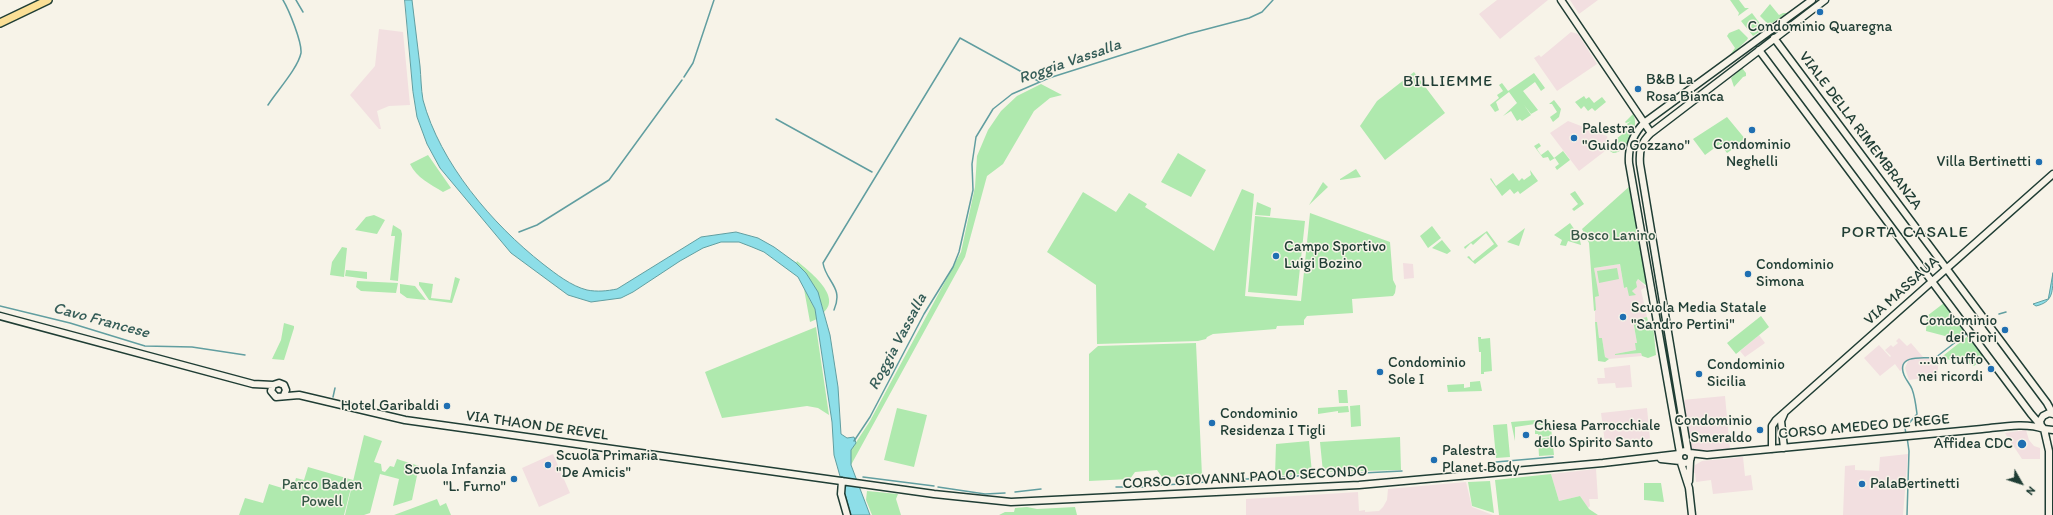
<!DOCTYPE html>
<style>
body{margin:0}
#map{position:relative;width:2053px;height:515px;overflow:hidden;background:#f7f3e8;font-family:Itim,sans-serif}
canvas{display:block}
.north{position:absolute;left:2001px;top:463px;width:40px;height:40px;-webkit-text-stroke:3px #f7f3e8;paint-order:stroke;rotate:129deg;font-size:11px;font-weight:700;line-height:16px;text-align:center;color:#1f3d34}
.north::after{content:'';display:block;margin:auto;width:14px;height:18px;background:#1f3d34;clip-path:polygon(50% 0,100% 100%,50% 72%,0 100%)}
</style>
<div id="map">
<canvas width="2053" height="515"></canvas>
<div class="north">N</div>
</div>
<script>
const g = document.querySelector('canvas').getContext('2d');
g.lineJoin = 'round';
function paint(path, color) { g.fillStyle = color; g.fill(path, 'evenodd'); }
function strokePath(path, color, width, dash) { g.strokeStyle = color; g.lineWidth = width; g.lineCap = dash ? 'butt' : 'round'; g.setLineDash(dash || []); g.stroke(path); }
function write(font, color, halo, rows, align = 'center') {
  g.font = font + ' Itim,sans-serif'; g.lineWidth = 3; g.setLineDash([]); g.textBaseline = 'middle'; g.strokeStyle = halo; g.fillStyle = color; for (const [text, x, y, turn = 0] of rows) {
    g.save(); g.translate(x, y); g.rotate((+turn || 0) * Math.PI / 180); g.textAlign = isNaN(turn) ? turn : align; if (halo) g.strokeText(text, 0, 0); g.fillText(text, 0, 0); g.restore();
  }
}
const built = new Path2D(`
 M1497,0H1548L1500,39L1479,14Z
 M1570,0H1598L1579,14Z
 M379,29L403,32L410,105L389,106L377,111L381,129H379L350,95L375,66Z
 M1571,32L1578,34L1597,64L1557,91L1534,58L1539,55L1541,57Z
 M1568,121L1607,136L1609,148L1579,171L1550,133Z
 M1403,263L1413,264L1414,278L1404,279Z
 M1620,264L1624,288L1627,287L1635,295L1632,291L1636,286L1635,282L1638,279L1646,287L1641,290L1647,317L1633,320L1637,343L1636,350L1615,354L1641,353L1642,356L1609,359L1605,357L1602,338L1599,339L1597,322H1595V297L1598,296L1594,268Z
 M1759,335L1765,343L1745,357L1740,351Z
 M1899,338L1907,346L1911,343L1923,357L1910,358L1904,364L1903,370L1900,371L1895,364L1880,376L1864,358L1879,345L1890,357L1891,356L1885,350L1891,345L1893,347L1898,343L1896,341Z
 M1913,358L1939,359L1937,376L1909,380L1905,368L1908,361Z
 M1630,365L1632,387L1616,388L1615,383L1598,384L1597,378H1605L1604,368Z
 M1725,396L1730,449L1694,451L1691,447L1682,400Z
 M1647,408L1650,439L1605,443L1601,413Z
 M2026,430L2029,440L2034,446L2040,448V459H2022L2005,433Z
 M553,454L570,493L539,507L522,468Z
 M1908,454L1903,515H1843L1845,466L1855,465V470L1879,471L1880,457Z
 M1743,457L1745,476L1751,475L1753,490L1713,494L1711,480L1696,482L1695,473H1692L1695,465L1702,461Z
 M1596,469L1598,499H1589L1590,506L1588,508L1580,496L1559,501L1551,474Z
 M1466,482L1472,507L1493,515H1246V499L1358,492L1359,511L1365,510V512L1379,511L1383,507L1387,500L1388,489Z`);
const green = new Path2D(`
 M1730,0H1739L1745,8H1749L1738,16L1739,13Z
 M1770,4L1779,15L1783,13H1787L1769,25L1760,16Z
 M1752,13L1764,29L1753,36L1741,21Z
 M1739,29L1748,38L1747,40L1728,58L1735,48L1727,36L1729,33Z
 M1742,68L1746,73V76L1743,77L1734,87L1731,78Z
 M1414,72L1445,113L1385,160L1360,126L1377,101Z
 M1534,73L1545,88L1541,91L1535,82L1523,91L1538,110L1531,114L1524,105L1531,115L1522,121L1520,119L1517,121L1511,111L1503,116L1517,103L1509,92L1496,102L1499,110L1495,112L1490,105L1499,98L1497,95L1503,91L1499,85L1502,83L1508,91Z
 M1041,84L1062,95L1050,98L1034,111L1003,164L987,176L965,257L851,465V450L870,421L961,252L975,187L977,156L988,130L1001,111L1017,96Z
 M1584,96L1586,99L1589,97L1594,103L1602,97L1606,102L1595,111L1592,108L1588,111L1584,106L1581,109L1575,102Z
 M1554,100L1561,109L1559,117L1553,122L1550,117L1557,112L1552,104H1549Z
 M1633,114C1640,125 1628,153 1613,153L1610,151L1616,147V139L1629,129L1627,124L1631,121L1626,123L1625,122Z
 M1727,117L1746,140L1727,153L1720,144L1705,155L1693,139Z
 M1539,143L1541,146L1537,149L1541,155L1548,150L1554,158L1563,151L1570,160L1557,170L1555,167L1559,164L1555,158L1550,161L1548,157L1543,158L1534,146Z
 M1178,153L1206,170L1191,197L1161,182Z
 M428,155L451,188L443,192C430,184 417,178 410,164Z
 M1356,169L1361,177L1340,180V179Z
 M1530,170L1538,181L1520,194L1518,191L1514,194L1510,189L1502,196L1490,179L1491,178L1496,186L1513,173L1519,181L1522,178L1524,180L1531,175Z
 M1323,182L1328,187L1309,205Z
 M1631,185L1647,286L1638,279L1636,282L1637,287L1632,291L1636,295L1629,296L1627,287L1624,288L1620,264L1594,268L1599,296L1595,297L1596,310L1594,311L1589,243L1582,229Z
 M1242,189L1254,194L1245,296L1301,301L1310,213L1390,242L1393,280L1396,286L1395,293L1393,296L1352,299L1353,313L1307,316L1304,320V325L1277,326L1276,329L1213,334L1207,337L1206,339L1198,341L1097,344L1096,285L1047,252L1083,192L1116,212L1129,193L1147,204L1145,207L1214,251Z
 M1575,191L1584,204L1574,211L1572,209L1578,204L1570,194Z
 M1257,202L1271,208L1270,216L1255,215Z
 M374,215L385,220L377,234L355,230L366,217Z
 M1255,216L1305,221L1297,296L1248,292Z
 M1570,223L1579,236L1581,245L1568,241L1566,246L1560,245L1562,240L1554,235Z
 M393,225L401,230L402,234L398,281L390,280L395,236H391Z
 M1432,226L1441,238L1428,248L1420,236Z
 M1525,228L1519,246L1507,242Z
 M1487,231L1498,246L1475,264L1467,257L1469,256L1473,261L1494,244L1486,233L1473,245L1471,243L1465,249L1464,247Z
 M1442,240L1451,251L1447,254L1432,248Z
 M342,247L347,248L344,277L330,275L332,262Z
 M797,261C809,271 842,296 824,312C818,292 811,277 796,263Z
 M1617,268L1619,279L1599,283L1597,271Z
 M346,270L367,272V279L345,276Z
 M455,277L460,279L452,303L429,300L419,285V282L433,284L431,298L450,300Z
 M357,281L398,283L396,293L361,291L356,287Z
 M400,284L415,286L426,300L407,298L400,293Z
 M804,289L815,309L817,319L810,322Z
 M1944,303L1966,332L1952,342L1945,336L1926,331L1927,316Z
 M1761,316L1769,327L1736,354L1727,343Z
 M1647,317L1648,321L1653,325L1656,355L1648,358L1642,356L1641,353L1615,355V354L1636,350L1635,343H1637L1633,320Z
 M1595,322H1597L1599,338H1602L1605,357L1609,359L1605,362L1598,361Z
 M284,323L294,326V328L284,360L272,359L281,340Z
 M816,327L829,415L818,408L807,406L722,418L705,372Z
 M1968,336L1985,358L1974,366L1962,360L1939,359Z
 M1478,337H1481V339L1490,338L1492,371L1484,372V374H1481V352H1479Z
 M1196,343L1202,476L1162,477L1157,470L1135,472L1130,479L1089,481V354L1098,346Z
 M1480,381L1482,391L1448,392L1447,385L1464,384V388L1470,387V382Z
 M1338,390H1347L1348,403H1339Z
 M1360,405L1361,426L1351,427L1350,406Z
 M1348,406L1349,412L1338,413V411L1318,414V408Z
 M897,408L927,415L914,467L884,460Z
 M1548,419L1542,425L1535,424L1515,427V441L1511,422Z
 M1550,421L1552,436L1539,437L1538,434H1535V430L1546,425Z
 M1507,424L1510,457L1496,458L1493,425Z
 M364,435L382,441L374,462L381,464L382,471L385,472L390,466L394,467L397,459L419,466L412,500L393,506L399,479L380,474L370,513L364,515H345Z
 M1400,437L1401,470L1323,472L1320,442Z
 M1552,437L1554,455L1539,456L1538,439Z
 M1309,441L1312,473L1275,476L1276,444Z
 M308,467L353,480L344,515H239L245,498L263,503L269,484L292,491L296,478L304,480Z
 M1551,474L1559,501L1580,496L1589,509L1598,515H1499L1495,480Z
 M1490,481L1494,513L1472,506L1468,482Z
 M1644,483H1661L1664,502L1644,500Z
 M867,491L898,494L896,499L901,515H872L866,500Z
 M437,499L440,506L446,503L451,515H394Z
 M1027,507L1037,509L1075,507L1077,515H999L1005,512H1014L1015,508Z`);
const water = new Path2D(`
 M405,0H412C415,22 417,44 420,66C421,77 421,89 423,100C440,163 492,224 543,264C556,274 571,286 587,290C597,292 607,291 617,289L701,237L736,232L758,238L774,247L796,263L806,273L818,292L830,335L838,387L841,434L847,438L854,437L856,443L851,450V465L870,515H851L834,455L832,422L815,309L798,277L764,252L752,247L739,242H721L703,248L680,261L633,292L621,298L591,302L568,295L511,253L440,168L427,144L417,117L413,92Z
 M2053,273C2053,292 2053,302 2036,306L2033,304L2048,299Z`);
const stream = new Path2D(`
 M296,0L303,12
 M684,77L693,63L714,0
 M268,105C277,91 298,68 301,53C302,42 289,10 283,0
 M776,119L872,172
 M519,232L537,225L609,180L682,80
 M0,306L70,323L145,346L192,347L245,355
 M834,310C844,287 826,282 823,263L960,38L1040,82
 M1999,314L2006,312
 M333,397L335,388
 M1906,434L1905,428L1917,414C1916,406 1915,397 1912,389C1910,384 1906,380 1904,375C1896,354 1923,358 1935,358L1966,334
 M1907,437L1909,451L1907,515
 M854,441L870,417L924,314L953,267L959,252L973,190L972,164L976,137L993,109L1012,94L1049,78L1188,34L1249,18L1262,12L1273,0
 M1496,462L1553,457
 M1323,475L1402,471
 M863,477L934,486
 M1214,481L1314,475
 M1151,486L1206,482
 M938,487L985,494L1005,493
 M1116,487H1144
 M1015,492L1041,489`);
const secondary = new Path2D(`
 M1561,0L1651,133
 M1774,38L2047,403L2053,414
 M1759,50L2031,414L2044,429L2053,430
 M0,316L253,384L273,385
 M284,395L286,390L284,385L279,383L273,385L271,391L276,397L299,395L405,420L934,494L1011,502L1359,485L1603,463L1679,454
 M2041,426L2040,421L2043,416L2049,413L2053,414
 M1784,448L1781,421L1784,414
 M1772,449V426L1776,420L2053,174
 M1679 457a6 6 0 1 1 12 0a6 6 0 1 1-12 0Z
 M1688,452L1640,164C1639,151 1641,142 1651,133L1825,0
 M1680,453L1629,163C1628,148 1633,134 1644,123L1812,0
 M1690,453L1707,455L1982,429C2001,427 2026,422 2044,429L2049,451V515
 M1661,459L1680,461
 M1681,463L1689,488L1692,515
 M842,481L841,494L847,515
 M1689,481L1690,461`);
const primary = new Path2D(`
 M0,23L48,0`);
const markers = [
 [1820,12,4,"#1f6fb2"],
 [1638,89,4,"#1f6fb2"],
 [1752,130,4,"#1f6fb2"],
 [1574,138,4,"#1f6fb2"],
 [2039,162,4,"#1f6fb2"],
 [1276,256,4,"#1f6fb2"],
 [1748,274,4,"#1f6fb2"],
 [1623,317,4,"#1f6fb2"],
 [2005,330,4,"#1f6fb2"],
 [1991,369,4,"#1f6fb2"],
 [1380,372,4,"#1f6fb2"],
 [1699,374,4,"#1f6fb2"],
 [447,406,4,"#1f6fb2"],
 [1212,423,4,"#1f6fb2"],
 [1760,430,4,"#1f6fb2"],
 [1526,435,4,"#1f6fb2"],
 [2022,444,5,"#1f6fb2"],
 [1434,460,4,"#1f6fb2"],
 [548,465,4,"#1f6fb2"],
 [514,479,4,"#1f6fb2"],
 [1862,484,4,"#1f6fb2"]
];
const poiNames = [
 ["Condominio Quaregna",1820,27,"center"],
 ["B&B La",1646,80],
 ["Rosa Bianca",1646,97],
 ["Palestra",1582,129],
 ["\"Guido Gozzano\"",1582,146],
 ["Condominio",1752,145,"center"],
 ["Neghelli",1752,162,"center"],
 ["Villa Bertinetti",2031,162,"right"],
 ["Campo Sportivo",1284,247],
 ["Luigi Bozino",1284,264],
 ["Condominio",1756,265],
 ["Simona",1756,282],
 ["Scuola Media Statale",1631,308],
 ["\"Sandro Pertini\"",1631,325],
 ["Condominio",1997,321,"right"],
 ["dei Fiori",1997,338,"right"],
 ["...un tuffo",1983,360,"right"],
 ["nei ricordi",1983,377,"right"],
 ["Condominio",1388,363],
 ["Sole I",1388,380],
 ["Condominio",1707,365],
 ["Sicilia",1707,382],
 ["Hotel Garibaldi",439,406,"right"],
 ["Condominio",1220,414],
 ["Residenza I Tigli",1220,431],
 ["Condominio",1752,421,"right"],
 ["Smeraldo",1752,438,"right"],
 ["Chiesa Parrocchiale",1534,426],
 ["dello Spirito Santo",1534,443],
 ["Affidea CDC",2013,444,"right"],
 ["Palestra",1442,451],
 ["Planet Body",1442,468],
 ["Scuola Primaria",556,456],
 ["\"De Amicis\"",556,473],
 ["Scuola Infanzia",506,470,"right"],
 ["\"L. Furno\"",506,487,"right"],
 ["PalaBertinetti",1870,484]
];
const streetNames = [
 ["VIALE DELLA RIMEMBRANZA",1860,131,53],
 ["VIA MASSAUA",1902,291,-42],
 ["VIA THAON DE REVEL",537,426,8],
 ["CORSO AMEDEO DE REGE",1864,427,-5],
 ["CORSO GIOVANNI PAOLO SECONDO",1245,478,-3]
];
const parkNames = [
 ["Bosco Lanino",1613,236],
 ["Parco Baden",322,485],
 ["Powell",322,502]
];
const waterNames = [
 ["Roggia Vassalla",1070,62,-19],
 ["Cavo Francese",101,321,15],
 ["Roggia Vassalla",898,342,-62]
];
const neighbourhoodNames = [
 ["BILLIEMME",1448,82]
];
const quarterNames = [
 ["PORTA CASALE",1905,233]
];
paint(built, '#f2dfe0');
paint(green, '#afe9ae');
paint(water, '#8ddee8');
strokePath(water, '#619ea0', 1);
strokePath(stream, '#619ea0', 1.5);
strokePath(secondary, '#1f3d34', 9);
strokePath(primary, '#1f3d34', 10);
strokePath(secondary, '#f7f3e8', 6);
strokePath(primary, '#fbdf96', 7);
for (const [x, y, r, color] of markers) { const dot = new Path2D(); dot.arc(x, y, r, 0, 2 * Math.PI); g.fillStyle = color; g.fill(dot); strokePath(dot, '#f7f3e8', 1.5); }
write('15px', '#1f3d34', '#f7f3e8', poiNames, 'left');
write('15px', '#1f3d34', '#f7f3e8', streetNames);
write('15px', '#355746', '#f7f3e8', parkNames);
write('italic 16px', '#355d58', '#f7f3e8', waterNames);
g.letterSpacing = '1px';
write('16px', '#1f3d34', '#f7f3e8', neighbourhoodNames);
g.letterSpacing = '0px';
g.letterSpacing = '1px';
write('17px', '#1f3d34', '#f7f3e8', quarterNames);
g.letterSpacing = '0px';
</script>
